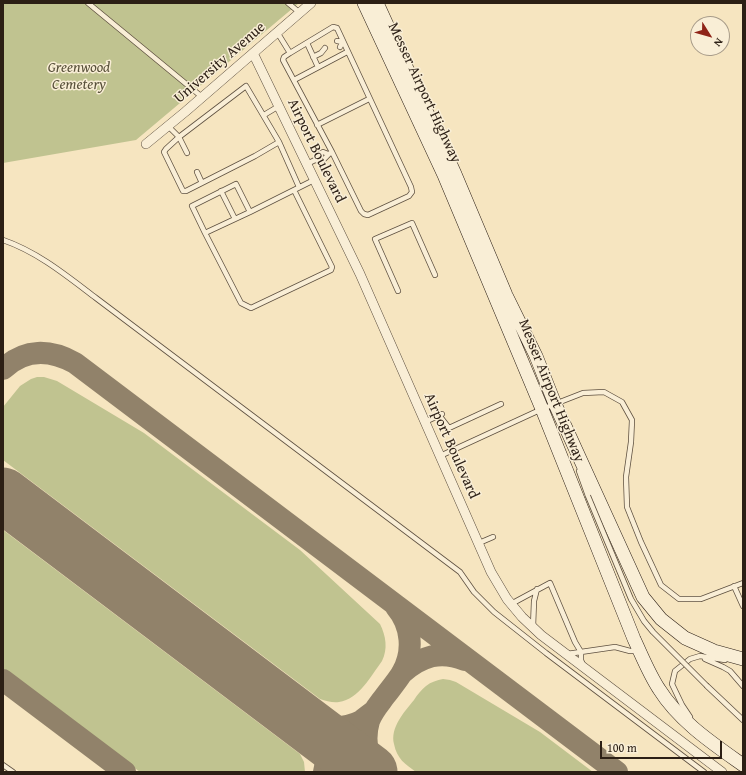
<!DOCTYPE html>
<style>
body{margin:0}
#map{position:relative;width:746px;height:775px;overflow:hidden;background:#f6e5c0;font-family:"Gentium Book Plus",serif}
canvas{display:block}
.frame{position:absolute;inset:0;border:4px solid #2c1f15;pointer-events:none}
.north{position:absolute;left:690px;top:16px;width:40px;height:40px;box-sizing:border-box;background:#f9eed6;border:1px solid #a79b89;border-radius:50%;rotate:127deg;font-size:11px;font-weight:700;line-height:16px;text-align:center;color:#2c1f15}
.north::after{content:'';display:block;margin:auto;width:14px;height:18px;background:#8f2418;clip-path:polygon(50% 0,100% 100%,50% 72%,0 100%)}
.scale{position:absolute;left:600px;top:741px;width:122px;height:18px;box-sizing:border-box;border:2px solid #2c1f15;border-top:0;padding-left:5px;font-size:12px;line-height:14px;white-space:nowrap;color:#2c1f15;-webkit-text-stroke:3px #f9eed6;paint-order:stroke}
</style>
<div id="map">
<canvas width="746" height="775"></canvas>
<div class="frame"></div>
<div class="north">N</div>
<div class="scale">100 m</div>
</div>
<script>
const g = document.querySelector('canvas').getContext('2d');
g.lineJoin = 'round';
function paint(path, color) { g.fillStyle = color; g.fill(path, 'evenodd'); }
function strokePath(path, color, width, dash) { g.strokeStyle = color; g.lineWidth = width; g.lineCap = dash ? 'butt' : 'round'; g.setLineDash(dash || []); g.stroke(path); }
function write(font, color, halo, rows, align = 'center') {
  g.font = font + ' "Gentium Book Plus",serif'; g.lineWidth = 3; g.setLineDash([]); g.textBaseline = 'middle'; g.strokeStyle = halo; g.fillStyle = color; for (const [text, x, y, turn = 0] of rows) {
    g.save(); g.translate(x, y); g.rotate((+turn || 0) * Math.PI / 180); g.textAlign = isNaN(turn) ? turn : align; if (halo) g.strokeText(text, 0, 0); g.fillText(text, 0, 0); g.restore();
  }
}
const green = new Path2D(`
 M3,3H299L136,140L3,163Z
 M37,377H44L57,381L144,433L300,550L380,624C386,636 388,649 382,661C371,676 359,699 339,702C333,703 326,701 320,699L3,460V407L20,386L31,379Z
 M3,530L300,754L304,762L305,772H140L3,669Z
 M443,679L450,680L456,682L540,732L593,772H416C405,764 397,759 394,744C390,728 404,712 414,700C417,695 421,690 426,686C431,682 437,680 443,679Z`);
const taxiway = new Path2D(`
 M3,369C25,348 50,349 75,363L617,772
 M402,673C422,656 440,650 465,660
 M3,680L125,772
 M302,720C321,728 341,731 361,721C365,718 370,714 374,711
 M318,732C325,746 328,757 324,772
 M327,772L369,717
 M331,772C343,765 356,767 368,772
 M375,772C367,756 364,738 369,721C372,712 379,704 385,696C391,688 397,681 402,673C414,652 412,626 396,607`);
const runway = new Path2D(`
 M3,495L370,772`);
const lane = new Path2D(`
 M88,3L202,97
 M288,3L300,13
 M277,32L290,53L333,27L337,28L411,187L412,192L409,196L368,215L364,214L361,211L332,152L283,60L284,57L290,53
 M337,41L343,42L340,47
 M307,43L318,67
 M313,57L321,53L325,48
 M294,80L347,52
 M264,115L279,106
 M317,125L369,99
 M168,126L179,137L246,86L279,142L255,156L186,191H183L164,152L166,149L179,137L187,153
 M279,142L299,187
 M315,160C317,155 318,154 323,152L328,154
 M307,164L315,160C326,163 324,156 332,152
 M197,172L202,183
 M294,190L332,267L331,270L251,308L241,303L205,233L192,206L236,184L250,212L314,180
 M221,191L235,219
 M205,233L250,212
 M3,240C38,252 67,276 96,298L460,572L474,592L494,612L546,653L704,772
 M398,291L375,239L412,223L435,275
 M439,415L449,428L501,404
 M425,422L442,414
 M440,456L542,409L583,393L604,392L622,402L632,420L631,442L626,477L627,507L641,542L661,585L679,599H701L743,583
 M579,471L588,496
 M479,543L493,537
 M734,586L743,606
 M511,604L550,583L575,642L581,652V660L583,665
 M533,627L534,601L537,589
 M567,654L615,647L630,651H637
 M705,659L723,667L730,671L743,686
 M707,686L743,720
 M690,717L682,705L672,684L675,671L690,659L700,656L725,660
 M3,765L13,772`);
const street = new Path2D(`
 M253,53L360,274L491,572L507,599L522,617L541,635L722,772
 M146,144L185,112L311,3`);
const secondary = new Path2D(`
 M364,3L444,175L542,409L634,639C642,656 649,674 659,689C679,721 712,743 743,765
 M377,3L455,174L506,295L536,356L555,404L643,597L661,619L685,638L714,651L743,659`);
const laneBridge = new Path2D(`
 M588,496L631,599L644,621L653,632L707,686`);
const streetNames = [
 ["University Avenue",220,63,-41],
 ["Messer Airport Highway",424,93,65],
 ["Airport Boulevard",316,151,64],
 ["Messer Airport Highway",551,391,68],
 ["Airport Boulevard",451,446,66]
];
const parkNames = [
 ["Greenwood",79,68],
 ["Cemetery",79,85]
];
paint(green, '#c0c390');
strokePath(taxiway, '#91826a', 22);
strokePath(runway, '#91826a', 55);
strokePath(lane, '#5e5040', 6);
strokePath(street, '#5e5040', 10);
strokePath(secondary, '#2c1f15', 14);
strokePath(lane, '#f9eed6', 4.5);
strokePath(street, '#f9eed6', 9);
strokePath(secondary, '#f9eed6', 13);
strokePath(laneBridge, '#5e5040', 6, []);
strokePath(laneBridge, '#f9eed6', 4.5);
write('15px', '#2c1f15', '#f9eed6', streetNames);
write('italic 15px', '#58503a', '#f9eed6', parkNames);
</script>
